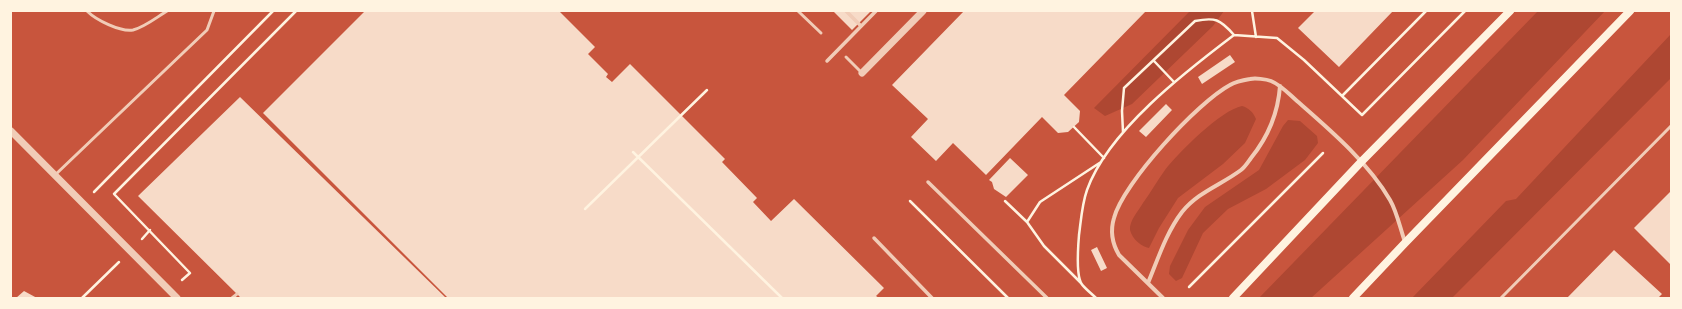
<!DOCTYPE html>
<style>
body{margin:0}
#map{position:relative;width:1682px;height:309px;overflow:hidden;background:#c8553d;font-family:"Work Sans",sans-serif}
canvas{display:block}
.frame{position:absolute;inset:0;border:12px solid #fff3e0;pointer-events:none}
</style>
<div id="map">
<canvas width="1682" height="309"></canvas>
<div class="frame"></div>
</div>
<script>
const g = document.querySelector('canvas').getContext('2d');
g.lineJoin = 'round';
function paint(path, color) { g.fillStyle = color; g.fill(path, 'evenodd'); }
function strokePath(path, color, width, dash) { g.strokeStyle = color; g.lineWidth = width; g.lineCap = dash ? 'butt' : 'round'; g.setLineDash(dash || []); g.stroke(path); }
const green = new Path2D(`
 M1190,11H1224L1213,26L1132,104L1105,116L1094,108Z
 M1538,11H1605L1463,160L1311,298H1259Z
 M1671,34V78L1452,298H1412L1506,201L1516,199Z
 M1242,106C1249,108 1253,112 1256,119L1245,143L1223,164L1178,198L1159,228L1149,248C1142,247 1132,239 1130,230C1129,221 1139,210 1143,203C1151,192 1157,181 1165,170C1179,152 1221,110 1242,106Z
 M1288,120L1300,121L1317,136L1318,143L1305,160L1266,189L1228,209L1203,233L1182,278L1176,281L1169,274L1170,266L1188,230L1205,207L1259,170L1283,126Z`);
const building = new Path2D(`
 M365,11H559L595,47L588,54L608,74L606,77L612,82L630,64L725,159L722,162L757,198L753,202L771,221L794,199L884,288L876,296L879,298H448L263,113Z
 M833,11H871L852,30Z
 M964,11H1146L1064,95L1080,111L1079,122L1068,132L1058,133L1042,117L986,175L953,143L936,161L911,137L928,119L892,85Z
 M1315,11H1393L1339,67L1298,28Z
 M1230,55L1235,62L1202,84L1198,77Z
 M240,97L446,298H241L138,196Z
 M1166,104L1172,110L1146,137L1139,131Z
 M1010,158L1028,175L1006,197L994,189L992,182L989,180Z
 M1671,191V265L1634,228Z
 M1097,247L1107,268L1101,271L1091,250Z
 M1614,250L1662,294L1658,298H1567Z
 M24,291L37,298H16Z`);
const path = new Path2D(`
 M1252,11L1256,37
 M1154,61L1174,82
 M1342,96L1426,11
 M1074,127L1104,158
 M1123,132L1122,111L1124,88L1195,21C1215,17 1220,19 1234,35
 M633,152L782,298
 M94,192L273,11
 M910,201L1008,298
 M1005,201L1027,222
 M585,209L707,90
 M142,239L150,230
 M182,280L190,273L114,194L296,11
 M1081,283L1044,246L1027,222L1040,202L1101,162
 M1189,287L1323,153
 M82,298L119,262
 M1096,298C1092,294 1084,288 1081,283C1076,273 1078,247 1079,235C1081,220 1082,204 1087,190C1108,131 1185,72 1234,35L1277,38L1304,60L1362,115L1465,11`);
const service = new Path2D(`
 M87,11C96,20 120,32 133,30C145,27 157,17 167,11
 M798,11L821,33
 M846,57L862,73
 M55,175L207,30L214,11
 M232,298L237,294
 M1501,298L1671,126`);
const pedestrian = new Path2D(`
 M846,11L861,26
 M827,61L876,11
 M928,182L1047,298
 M874,238L932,298`);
const minor = new Path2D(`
 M1148,283C1158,259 1166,233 1182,212C1198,192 1221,185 1241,170C1245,167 1248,162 1251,158C1268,137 1278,114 1280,86
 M1163,298L1119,255C1112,243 1110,231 1114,218C1123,183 1198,102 1230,85C1235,82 1244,80 1250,79C1255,78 1266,79 1271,81C1281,85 1289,94 1297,101C1329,129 1368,162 1390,200C1397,212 1400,228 1405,242`);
const tertiary = new Path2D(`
 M862,73L923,11
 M11,131L177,298`);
const secondary = new Path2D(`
 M1233,298L1361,162L1510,11
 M1353,298L1405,243L1630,11`);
paint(green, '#ae4732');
paint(building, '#f7dbc8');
strokePath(path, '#fff3e0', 2.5);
strokePath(service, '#f1ccb7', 3);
strokePath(pedestrian, '#f1ccb7', 3.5);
strokePath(minor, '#f1ccb7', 4);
strokePath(tertiary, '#f1ccb7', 7);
strokePath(secondary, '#fff3e0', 8);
</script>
